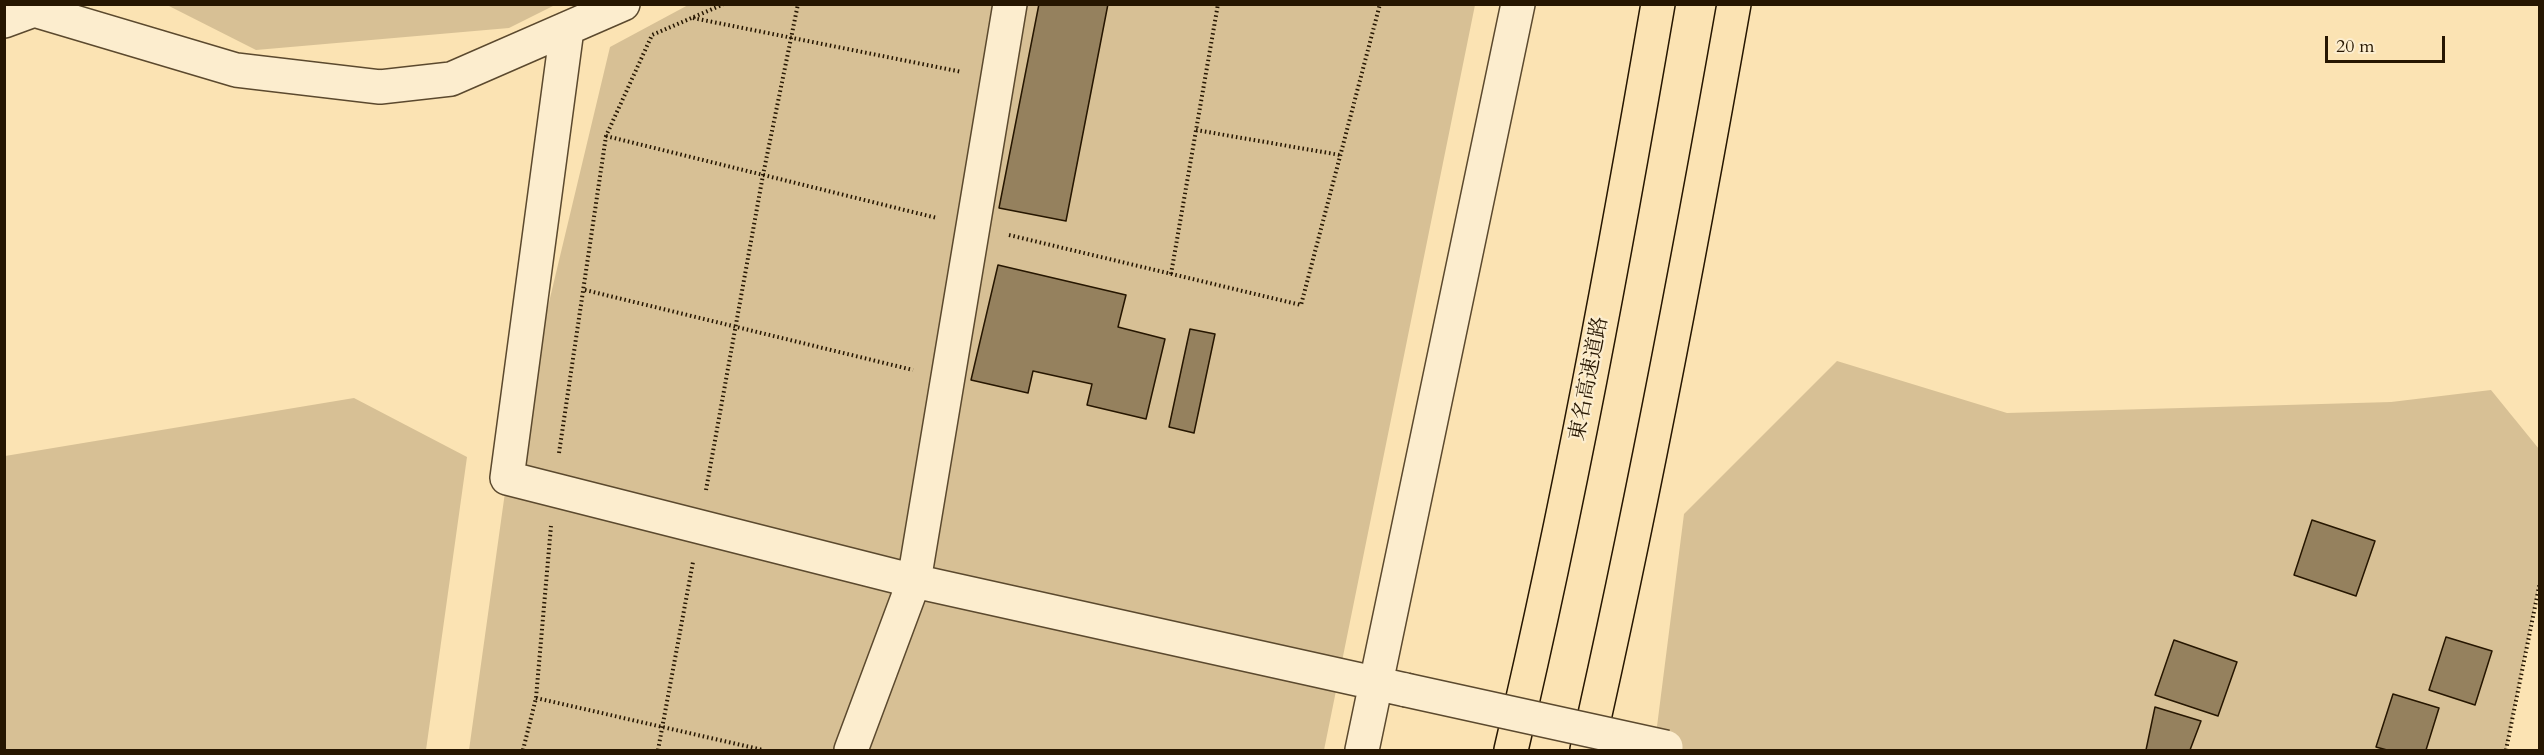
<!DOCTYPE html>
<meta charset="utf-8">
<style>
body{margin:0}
#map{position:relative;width:2544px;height:755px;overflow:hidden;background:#fbe3b3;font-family:Cardo,serif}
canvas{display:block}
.frame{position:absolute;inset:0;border:6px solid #261601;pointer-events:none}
.scale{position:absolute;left:2325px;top:36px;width:120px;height:27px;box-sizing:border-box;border:3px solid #261601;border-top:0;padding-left:8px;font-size:18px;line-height:21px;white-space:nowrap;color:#261601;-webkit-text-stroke:4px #fcedce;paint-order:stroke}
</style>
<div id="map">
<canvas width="2544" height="755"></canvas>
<div class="frame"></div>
<div class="scale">20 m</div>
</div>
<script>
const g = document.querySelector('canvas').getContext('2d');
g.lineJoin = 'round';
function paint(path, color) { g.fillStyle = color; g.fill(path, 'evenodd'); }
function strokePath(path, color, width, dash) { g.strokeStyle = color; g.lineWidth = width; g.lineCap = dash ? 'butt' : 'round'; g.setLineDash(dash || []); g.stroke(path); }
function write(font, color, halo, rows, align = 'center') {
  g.font = font + ' Cardo,"Noto Serif JP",serif'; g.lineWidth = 4.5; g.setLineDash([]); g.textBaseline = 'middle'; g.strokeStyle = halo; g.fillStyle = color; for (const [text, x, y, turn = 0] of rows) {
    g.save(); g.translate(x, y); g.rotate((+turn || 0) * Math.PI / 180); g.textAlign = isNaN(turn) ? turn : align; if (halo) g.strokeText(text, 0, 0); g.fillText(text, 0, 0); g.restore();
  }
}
const green = new Path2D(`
 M690,4L1475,5L1324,750H469L507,478L610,47Z
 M167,5H555L509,28L256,50Z
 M1837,361L2007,413L2391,402L2491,390L2539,449V582L2506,750H1654L1684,514Z
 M354,398L467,457L426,750H5V456Z`);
const building = new Path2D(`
 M1039,4H1108L1066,221L999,208Z
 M998,265L1126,295L1118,327L1165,339L1146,419L1087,405L1092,384L1033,371L1028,393L971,380Z
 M1190,329L1215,334L1194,433L1169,427Z
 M2312,520L2375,541L2356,596L2294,575Z
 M2446,637L2492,651L2475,705L2429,690Z
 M2174,640L2237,662L2218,716L2155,695Z
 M2393,694L2439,708L2426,750H2387L2376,747Z
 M2155,707L2201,721L2190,750H2146Z`);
const path = new Path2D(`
 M693,18L962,72
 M1196,130L1340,155
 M606,136L937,218
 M1009,235L1301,305L1380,4
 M1171,274L1218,4
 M585,290L913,370
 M559,453L606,136L652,35L724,4
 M706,490L763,175L798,4
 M536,698L763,750
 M523,750L536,698L551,526
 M658,750L693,562
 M2506,750L2540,582`);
const street = new Path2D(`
 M4,21L34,10L236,70L380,87L451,79L623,4
 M567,29L507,478L914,581L1406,690
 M851,750L914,581L1010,4
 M1362,750L1518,4`);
const highway = new Path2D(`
 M1511,750C1569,504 1615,254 1658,4
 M1587,750C1643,503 1690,254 1734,4`);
const streetBridge = new Path2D(`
 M1406,690L1666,747`);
const streetNames = [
 ["東名高速道路",1590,379,-79]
];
paint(green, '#d7c095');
paint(building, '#95815e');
strokePath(building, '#261601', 1.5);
strokePath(street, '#5b492e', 36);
strokePath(highway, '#261601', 36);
strokePath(path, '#261601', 4, [1.5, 3]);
strokePath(street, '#fcedce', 33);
strokePath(highway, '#fbe3b3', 33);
strokePath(streetBridge, '#5b492e', 36, []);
strokePath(streetBridge, '#fcedce', 33);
write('21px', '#261601', '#fcedce', streetNames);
</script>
